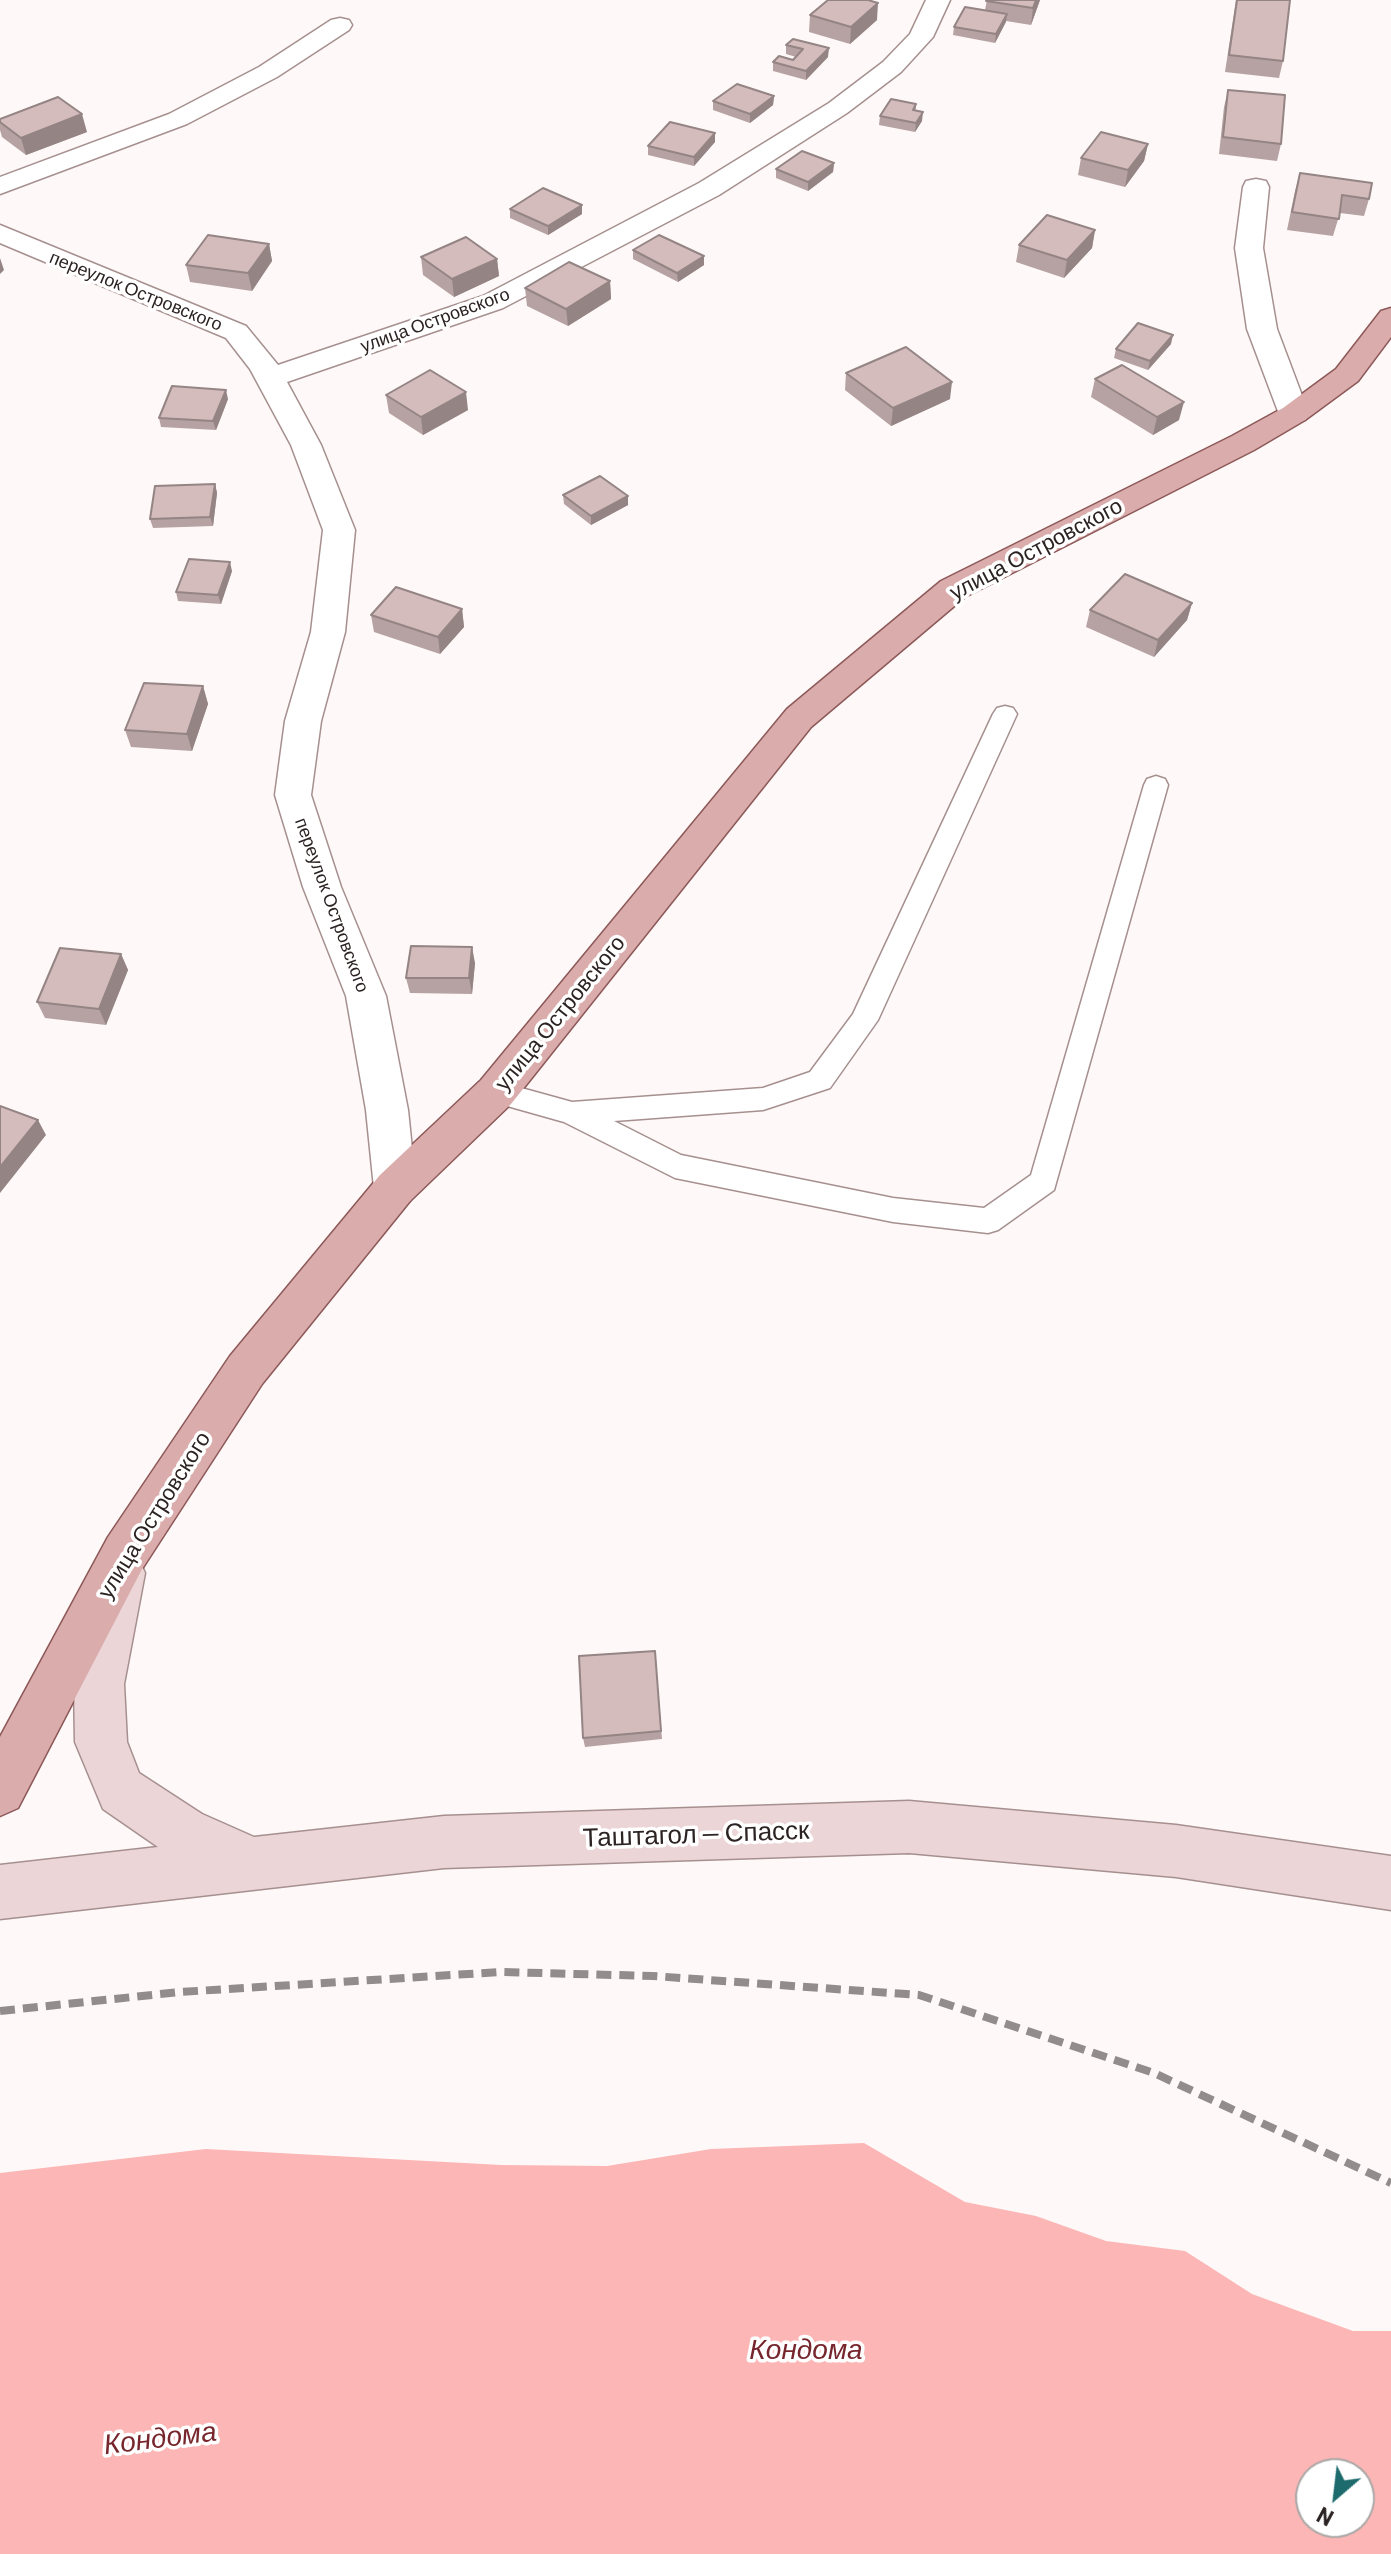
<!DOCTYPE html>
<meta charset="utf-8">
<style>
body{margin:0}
#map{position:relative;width:1391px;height:2554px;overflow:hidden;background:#fef9f8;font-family:Barlow,sans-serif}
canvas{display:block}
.north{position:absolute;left:1295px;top:2458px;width:80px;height:80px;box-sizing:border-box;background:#fff;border:2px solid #aba7a7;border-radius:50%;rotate:208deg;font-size:22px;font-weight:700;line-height:32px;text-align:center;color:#2c2323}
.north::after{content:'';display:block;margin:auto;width:28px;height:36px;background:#1e6b6e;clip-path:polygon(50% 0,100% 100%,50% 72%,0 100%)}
</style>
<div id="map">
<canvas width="1391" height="2554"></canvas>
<div class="north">N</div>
</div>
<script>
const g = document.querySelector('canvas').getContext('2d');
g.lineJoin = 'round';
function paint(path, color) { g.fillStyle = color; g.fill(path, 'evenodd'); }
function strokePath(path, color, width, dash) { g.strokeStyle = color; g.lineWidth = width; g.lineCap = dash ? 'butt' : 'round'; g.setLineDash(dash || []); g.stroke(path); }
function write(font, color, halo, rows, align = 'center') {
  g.font = font + ' Barlow,sans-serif'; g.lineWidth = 7; g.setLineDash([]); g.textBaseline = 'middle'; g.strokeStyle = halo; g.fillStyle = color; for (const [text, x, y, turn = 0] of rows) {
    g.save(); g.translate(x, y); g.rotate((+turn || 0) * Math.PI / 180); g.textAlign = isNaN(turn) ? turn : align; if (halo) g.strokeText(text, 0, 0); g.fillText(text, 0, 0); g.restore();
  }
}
const water = new Path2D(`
 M864,2143L965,2202L1036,2216L1106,2241L1185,2251L1252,2294L1353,2331H1391V2554H0V2173L206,2149L501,2165L607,2166L711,2149ZM1311,2474H1359V2522H1311Z`);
const lane = new Path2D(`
 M1005,706L1013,708L1017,714L878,1020L830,1088L763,1110L614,1121L681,1155L893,1198L984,1208L1031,1175L1144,785L1147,779L1156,776L1165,779L1168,785L1054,1190L998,1230L988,1233L893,1222L675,1178L564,1122L486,1100L482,1092L486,1084L496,1081L572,1102L763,1088L810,1072L853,1014L993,714L997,708Z`);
const street = new Path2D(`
 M926,0H950L933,37L901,72L847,113L719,195L503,308L287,382L321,445L355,530L345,632L321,721L311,795L341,887L386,996L408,1110L416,1188L410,1201L395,1206L380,1201L374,1188L366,1110L346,996L303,887L275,795L285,721L311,632L323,530L291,445L250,369L226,338L0,243V225L246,326L278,365L483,296L699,183L829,103L883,62L910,34Z
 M340,18L349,20L352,25L349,30L277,77L187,124L0,194V177L169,114L259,67L331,20Z
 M1256,179L1266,181L1269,187L1263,248L1277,329L1309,414L1305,420L1294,423L1283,420L1279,414L1247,329L1235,248L1243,187L1246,181Z`);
const secondary = new Path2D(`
 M121,1550L138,1557L145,1573L124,1684L127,1742L139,1773L202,1814L254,1837L444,1816L909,1801L1176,1825L1391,1856V1910L1176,1877L909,1853L444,1868L0,1919V1865L158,1847L103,1809L75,1742L74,1684L97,1573L104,1557Z`);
const primary = new Path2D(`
 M1391,308V337L1358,381L1305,420L1254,450L965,597L811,727L511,1104L410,1201L262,1384L142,1569L18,1808L0,1816V1737L108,1537L230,1356L380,1175L481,1080L787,709L941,581L1232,436L1283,408L1336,369L1381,311Z`);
const rail = new Path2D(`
 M0,2011L180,1992L500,1972L653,1976L919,1995L1154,2073L1391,2183`);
const wall = new Path2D(`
 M987,0H1040L1031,25L1006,21L995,43L953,35L954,27L985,10Z
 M1236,0H1290L1283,61L1279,78L1225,72Z
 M810,15L877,20L850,44L809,32Z
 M793,39L828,57L806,80L773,71V62L793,60L796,57L786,54V45Z
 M1228,90L1281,144L1277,161L1219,154L1224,107Z
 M774,96L773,105L750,123L713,110V101Z
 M916,104V110L922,121L915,132L879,125L880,116Z
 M0,119L87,132L26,155L2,137L0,130Z
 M715,133V142L694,166L648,155V146Z
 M1148,144L1144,161L1125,187L1078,175L1081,158Z
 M834,163L833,172L808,191L776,178V169Z
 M1300,173L1369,199L1364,216L1340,213L1333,236L1287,230L1295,191Z
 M510,209L582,214L548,235L510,218Z
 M1095,230L1092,248L1064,278L1016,262L1019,245Z
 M269,244L272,261L252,291L190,282L186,265Z
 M633,250L704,265L678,282L633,259Z
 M421,257L497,259L499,276L454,297L423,275Z
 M610,281L611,299L568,326L527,306L525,288Z
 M1171,344L1148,370L1114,358L1116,349Z
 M846,373L950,399L891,426L845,390Z
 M1095,379L1179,420L1153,435L1091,397Z
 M386,395L468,410L423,435L389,413Z
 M228,399L216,430L161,427L159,418Z
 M215,484L217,493L213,526L153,528L150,519Z
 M563,495L628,496V505L591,525L564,504Z
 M232,571L221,604L178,601L176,592Z
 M1192,603L1187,620L1154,657L1086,627L1090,610Z
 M462,609L464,627L440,654L374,632L371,615Z
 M203,686L208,704L192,751L131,747L125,730Z
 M121,954L128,970L106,1025L45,1018L37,1002Z
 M475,963L472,994L410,993L406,978Z
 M655,1651L662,1739L585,1747L583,1738Z`);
const shadedWall = new Path2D(`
 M1036,0H1040L1031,25L1033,8Z
 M878,3L877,20L850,44L851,27Z
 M1007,14L1006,22L995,43L996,34Z
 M829,48L828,57L806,80V71Z
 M774,96L773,105L750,123V114Z
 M923,112L922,121L915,132L916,123Z
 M82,114L87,132L26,155L21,138Z
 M715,133V142L694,166V157Z
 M1148,144L1144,161L1125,187L1128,170Z
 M834,163L833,172L808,191V182Z
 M582,205V214L548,235V226Z
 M1095,230L1092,248L1064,278L1067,260Z
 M269,244L272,261L252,291L248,273Z
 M704,256V265L678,282L677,273Z
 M0,258L4,270L0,274Z
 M497,259L499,276L454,297L452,279Z
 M610,281L611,299L568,326L566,309Z
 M1173,335L1171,344L1148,370L1150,361Z
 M952,382L950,399L891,426L893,408Z
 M226,390L228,399L216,430L213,421Z
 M466,392L468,410L423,435L421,417Z
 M1184,402L1179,420L1153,435L1157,417Z
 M215,484L217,493L213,526L210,517Z
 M628,496V505L591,525V516Z
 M230,562L232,571L221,604L218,595Z
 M1192,603L1187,620L1154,657L1158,640Z
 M462,609L464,627L440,654L438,637Z
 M203,686L208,704L192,751L187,734Z
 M472,947L475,963L472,994L469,978Z
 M121,954L128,970L106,1025L99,1009Z
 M38,1120L46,1135L0,1193V1167Z`);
const building = new Path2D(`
 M828,0H868L878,3L851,27L810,15Z
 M987,0H1036L1033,8L986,1Z
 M1237,0H1290L1283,61L1229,55Z
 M965,7L1007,14L996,34L954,27Z
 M793,39L829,48L806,71L773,62L779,56L793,60L803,49L786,45Z
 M737,84L774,96L750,114L713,101Z
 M1228,90L1285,95L1281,144L1223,137Z
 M58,97L82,114L21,138L0,122V119Z
 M891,99L916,104L913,110L923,112L916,123L880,116Z
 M670,122L715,133L694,157L648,146Z
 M1101,132L1148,144L1128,170L1081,158Z
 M802,151L834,163L808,182L776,169Z
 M1300,173L1372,183L1369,199L1342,195L1339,219L1292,212Z
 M543,188L582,205L548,226L510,209Z
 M1047,215L1095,230L1067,260L1019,245Z
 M208,235L269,244L248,273L186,265Z
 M659,235L704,256L677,273L633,250Z
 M466,237L497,259L452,279L421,257Z
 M569,262L610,281L566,309L525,288Z
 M1138,323L1173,335L1150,361L1116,349Z
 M906,347L952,382L893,408L846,373Z
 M1122,365L1184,402L1157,417L1095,379Z
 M430,370L466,392L421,417L386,395Z
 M172,386L226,390L213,421L159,418Z
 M600,476L628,496L591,516L563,495Z
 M215,484L210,517L150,519L155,486Z
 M189,559L230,562L218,595L176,592Z
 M1125,574L1192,603L1158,640L1090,610Z
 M396,587L462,609L438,637L371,615Z
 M144,683L203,686L187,734L125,730Z
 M411,946L472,947L469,978H406Z
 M60,948L121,954L99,1009L37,1002Z
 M0,1106L38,1120L0,1167Z
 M655,1651L661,1731L583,1738L579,1656Z`);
const farStreetnames = [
 ["переулок Островского",136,291,22],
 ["улица Островского",435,320,-20],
 ["переулок Островского",332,905,70]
];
const streetNames = [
 ["улица Островского",1036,549,-28],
 ["улица Островского",560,1013,-51],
 ["улица Островского",154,1515,-58]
];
const nearStreetnames = [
 ["Таштагол — Спасск",696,1834,-2]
];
const nearWaternames = [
 ["Кондома",806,2350],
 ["Кондома",160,2438,-7]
];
paint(water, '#fcb6b5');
strokePath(lane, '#a6908f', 3);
strokePath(street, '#a6908f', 3);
strokePath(secondary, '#a6908f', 3);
strokePath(primary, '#8d5858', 3);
paint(lane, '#fff');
paint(street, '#fff');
paint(secondary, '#ecd5d6');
paint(primary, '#daacac');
strokePath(rail, '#938c8c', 8, [15, 8]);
paint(wall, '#b6a2a2');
paint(shadedWall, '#948484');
paint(building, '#d4bcbc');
strokePath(building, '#948484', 2);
write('18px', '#2c2323', '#fff', farStreetnames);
write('22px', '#2c2323', '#fff', streetNames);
write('26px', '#2c2323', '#fff', nearStreetnames);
write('italic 28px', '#76262c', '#fff', nearWaternames);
</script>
